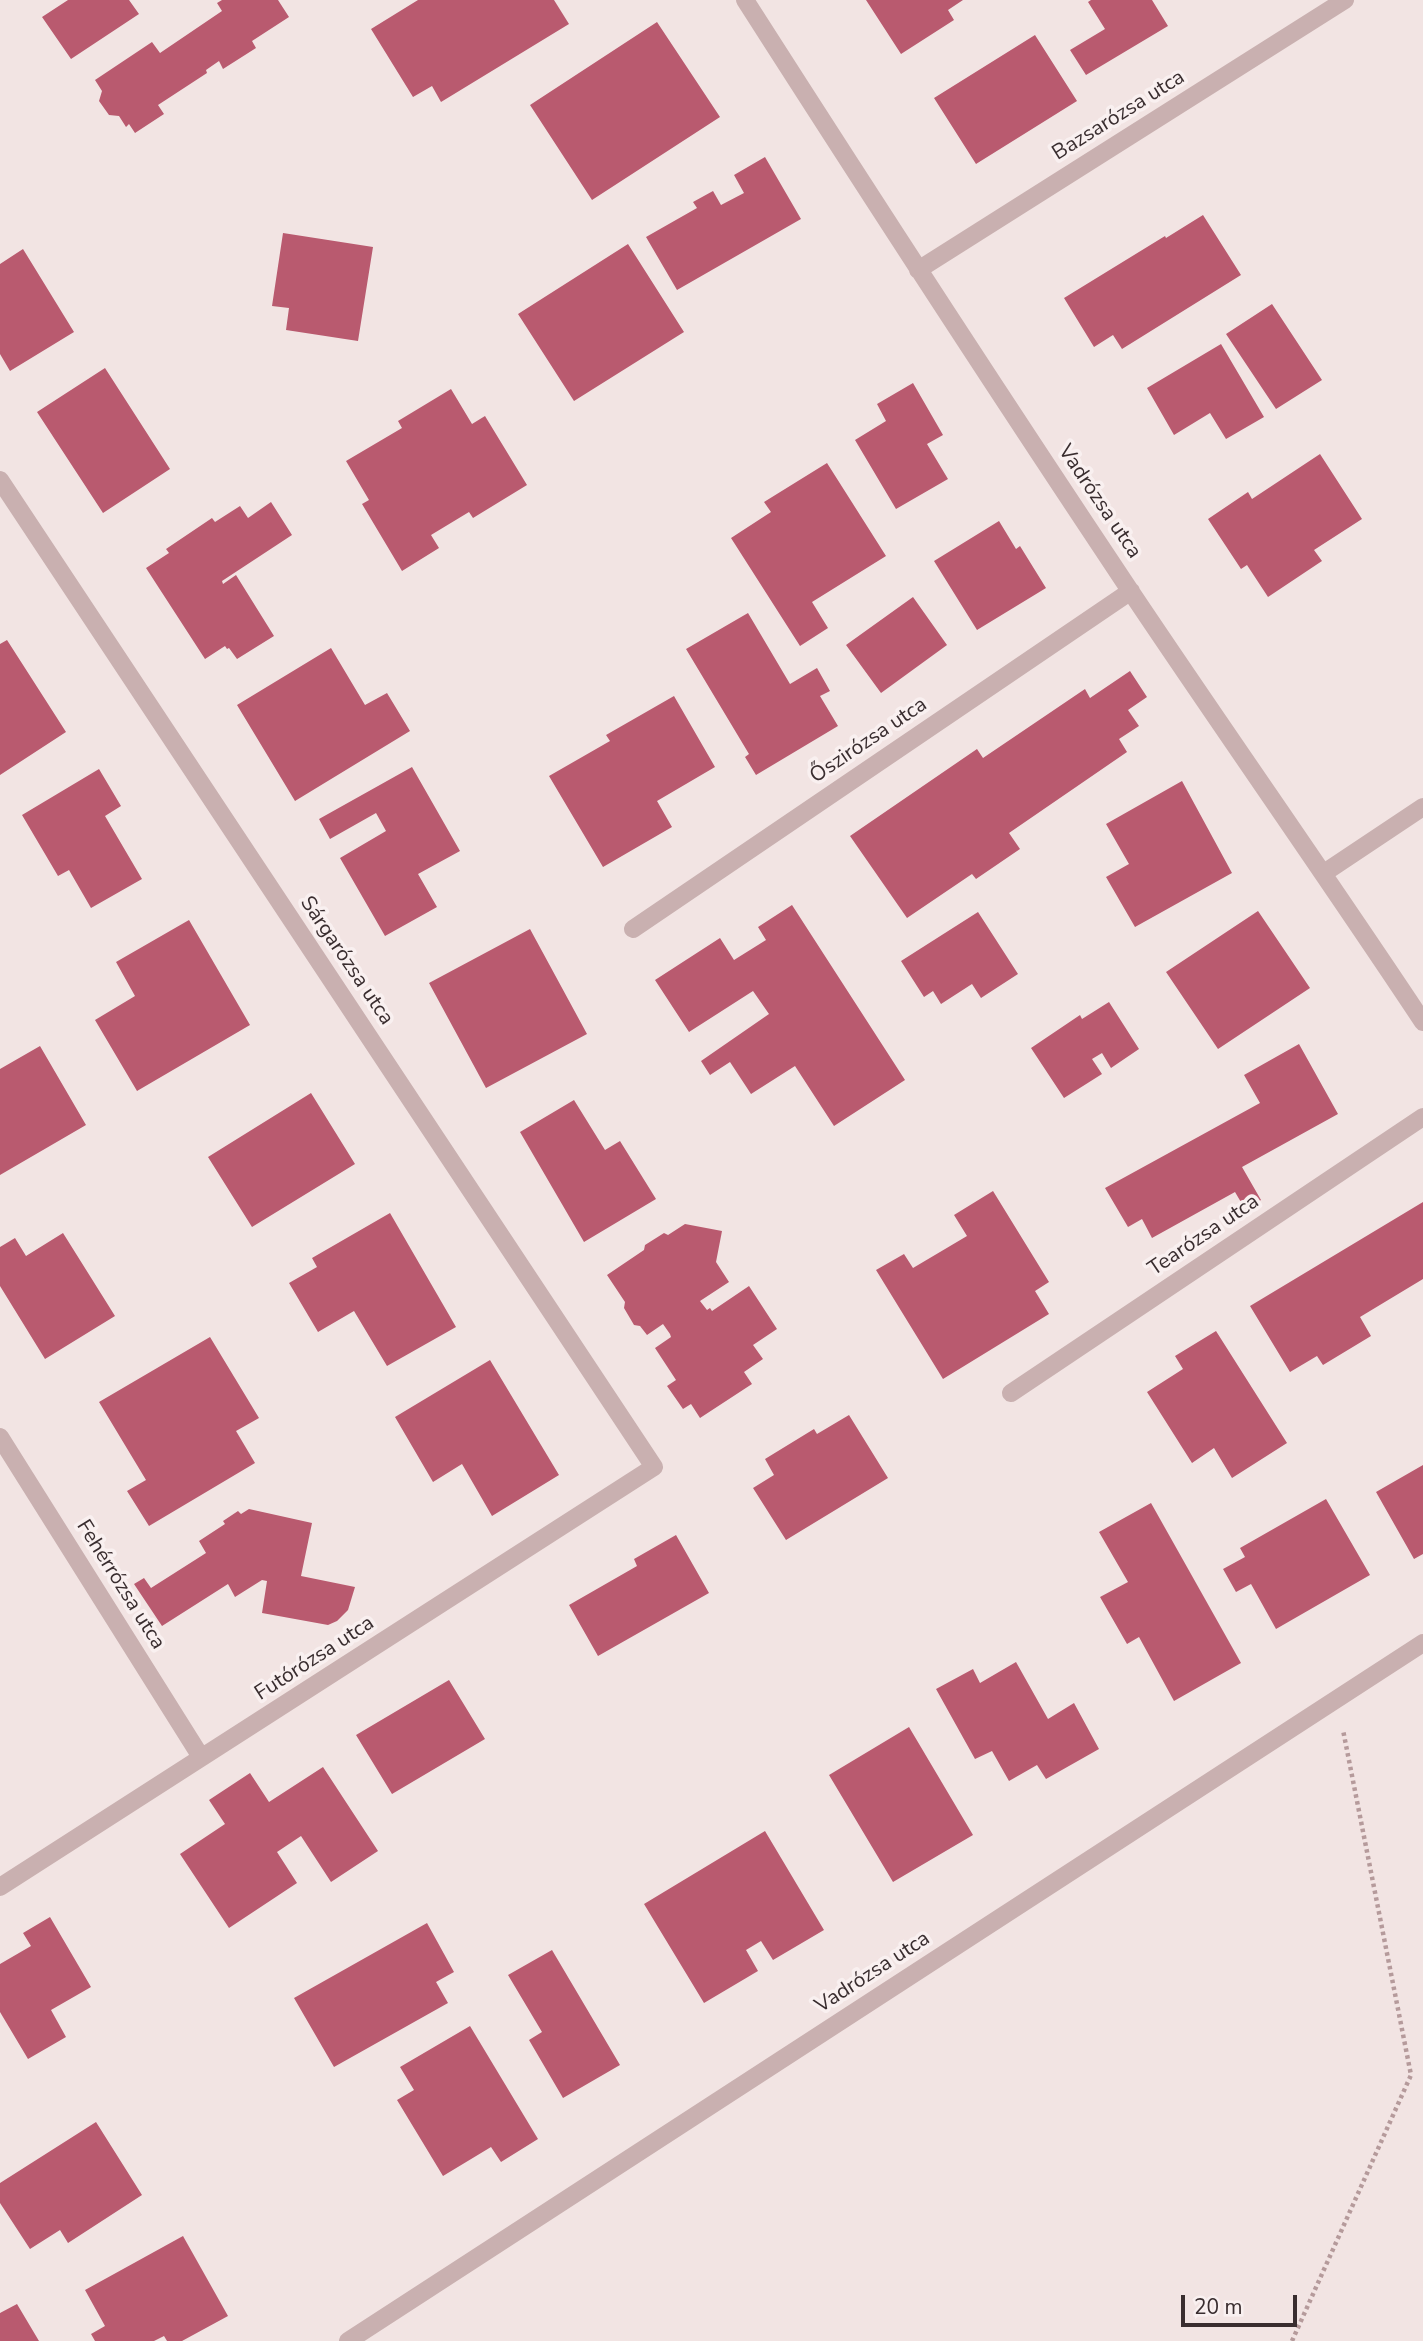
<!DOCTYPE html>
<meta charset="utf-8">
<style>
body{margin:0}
#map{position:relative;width:1423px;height:2341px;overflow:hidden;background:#f2e4e3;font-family:"Nunito Sans",sans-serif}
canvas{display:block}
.scale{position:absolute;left:1181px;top:2295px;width:116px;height:32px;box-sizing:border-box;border:4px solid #392d2f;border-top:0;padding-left:9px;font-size:21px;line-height:24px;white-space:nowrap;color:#392d2f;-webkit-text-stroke:5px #f9f0f0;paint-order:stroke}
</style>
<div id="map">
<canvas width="1423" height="2341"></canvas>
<div class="scale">20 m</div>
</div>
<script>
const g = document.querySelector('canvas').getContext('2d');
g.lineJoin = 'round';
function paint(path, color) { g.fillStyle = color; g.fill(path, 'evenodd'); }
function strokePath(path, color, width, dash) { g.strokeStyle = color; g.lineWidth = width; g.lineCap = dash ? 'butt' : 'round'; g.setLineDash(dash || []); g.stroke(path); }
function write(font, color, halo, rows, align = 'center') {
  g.font = font + ' "Nunito Sans",sans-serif'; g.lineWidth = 7; g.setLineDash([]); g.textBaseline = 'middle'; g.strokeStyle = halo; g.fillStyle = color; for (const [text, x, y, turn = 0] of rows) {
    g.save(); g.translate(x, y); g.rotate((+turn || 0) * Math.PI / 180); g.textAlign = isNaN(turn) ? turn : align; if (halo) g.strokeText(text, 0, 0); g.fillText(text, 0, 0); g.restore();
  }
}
const building = new Path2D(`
 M68,0H129L139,14L71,59L42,17Z
 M222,0H278L289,17L252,41L256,48L223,69L219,61L206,70L207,73L158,105L164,114L135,133L129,124L126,127L119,116L109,115L99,101L102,91L95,80L152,42L160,53L222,11L217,3Z
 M418,0H554L569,24L441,102L432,86L413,97L371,29Z
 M866,0H963L948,10L954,20L901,54Z
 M1091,0H1152L1168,26L1086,75L1070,50L1105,29L1088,2Z
 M657,22L720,117L592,200L530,105Z
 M1035,35L1077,101L976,164L934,98Z
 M765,157L801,219L677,290L646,237L697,208L693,202L713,191L721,205L744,193L734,175Z
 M1203,215L1241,275L1122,349L1113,335L1094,347L1064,298L1165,236L1166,238Z
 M283,233L373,247L358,341L286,330L289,308L272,306Z
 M628,244L684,332L574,401L518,314Z
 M23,249L74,332L10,371L0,354V264Z
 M1272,304L1322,380L1276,409L1226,334Z
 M1221,344L1264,417L1226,439L1210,413L1174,435L1147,388Z
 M105,368L170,469L103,513L37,412Z
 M913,383L943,435L927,444L948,479L896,509L855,440L886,421L877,404Z
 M451,389L472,424L485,416L527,485L473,518L469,512L431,535L439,548L402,571L362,504L369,500L346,461L402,428L398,421Z
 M1320,454L1362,519L1314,550L1322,561L1268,597L1247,565L1241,569L1208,519L1248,492L1252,499Z
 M827,463L886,556L812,602L828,628L800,646L731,538L771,512L764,502Z
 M271,502L292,535L222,581L223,584L236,575L274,636L237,659L229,648L227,649L225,646L205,659L146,568L169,553L166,549L212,518L215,522L240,506L248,518Z
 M999,521L1016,549L1020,546L1046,588L977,630L934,561Z
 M913,597L947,645L881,693L846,645Z
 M748,613L790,684L817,668L830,691L820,696L838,726L756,775L745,757L749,754L686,649Z
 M7,640L66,732L0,775V644Z
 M331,648L365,705L387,693L410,731L295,801L237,705Z
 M1130,671L1147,697L1128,710L1139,726L1119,739L1127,752L1009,833L1020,849L976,879L972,874L907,918L850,836L977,749L983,758L1085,689L1090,698Z
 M674,696L715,767L657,801L672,827L603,867L549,776L610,741L606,735Z
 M412,767L460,851L418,874L437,907L385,936L340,858L386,831L376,813L330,839L319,819Z
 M99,769L121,806L105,816L142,879L91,908L69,870L58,876L22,815Z
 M1182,781L1232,873L1135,927L1106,877L1129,864L1106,824Z
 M792,905L905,1080L834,1126L795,1066L751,1094L730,1062L710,1075L701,1061L769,1014L753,991L689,1032L655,980L720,938L734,960L766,940L758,927Z
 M1258,911L1310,988L1218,1049L1166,972Z
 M978,912L1018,974L981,998L972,984L941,1004L933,991L924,997L901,961Z
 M189,920L250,1025L137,1091L95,1020L135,996L116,962Z
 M530,929L587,1034L486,1088L429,983Z
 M1109,1002L1139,1049L1111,1068L1102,1053L1092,1059L1102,1074L1064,1098L1031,1048L1080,1015L1082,1019Z
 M1299,1044L1338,1114L1242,1167L1261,1200L1245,1209L1235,1192L1152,1238L1142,1219L1128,1227L1105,1188L1260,1103L1244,1075Z
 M40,1046L86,1125L0,1175V1069Z
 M311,1093L355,1164L252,1227L208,1157Z
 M574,1100L605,1150L620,1141L656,1199L584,1242L520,1132Z
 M993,1191L1049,1282L1035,1291L1049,1314L943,1379L876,1270L904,1254L913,1268L967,1236L954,1215Z
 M1423,1202V1279L1360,1317L1371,1336L1323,1365L1317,1356L1290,1372L1250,1306Z
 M390,1213L456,1327L387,1366L354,1311L318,1332L289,1283L317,1267L312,1258Z
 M685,1224L722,1231L716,1262L729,1282L700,1301L707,1310L710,1308L712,1311L749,1286L777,1329L753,1345L763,1359L744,1372L752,1384L700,1418L691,1404L683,1409L667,1386L676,1380L655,1348L671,1337L670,1334L663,1324L647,1335L640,1326L634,1325L624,1308L625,1302L607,1275L644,1250L645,1245L664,1233L668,1235Z
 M63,1233L115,1316L45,1359L0,1286V1247L15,1238L26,1256Z
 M1216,1331L1287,1443L1232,1478L1214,1448L1192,1463L1147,1392L1183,1369L1175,1356Z
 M210,1337L259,1418L236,1431L255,1463L149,1526L127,1491L146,1480L99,1402Z
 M490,1360L559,1475L492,1516L462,1464L433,1482L395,1417Z
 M849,1415L888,1478L786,1540L753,1488L774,1475L765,1459L814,1429L817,1434Z
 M1423,1465V1554L1414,1559L1376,1492Z
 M1326,1499L1370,1575L1276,1629L1251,1584L1236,1592L1223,1569L1245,1557L1240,1548Z
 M1151,1503L1241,1663L1174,1701L1139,1637L1127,1644L1100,1597L1128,1582L1099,1532Z
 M249,1509L312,1523L301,1576L355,1587L348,1610L337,1621L328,1625L262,1613L267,1581L262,1580L235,1597L228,1584L162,1626L134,1584L144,1578L151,1588L206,1553L199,1541L225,1524L223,1521L238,1511L241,1514Z
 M676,1535L709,1593L598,1656L569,1605L637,1566L634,1559Z
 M1016,1662L1048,1719L1074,1703L1099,1749L1046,1779L1037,1765L1009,1781L992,1751L975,1759L936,1689L973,1669L980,1683Z
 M449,1680L485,1739L392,1794L356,1735Z
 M909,1727L973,1835L893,1882L829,1775Z
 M323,1767L378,1851L331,1882L301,1836L277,1852L297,1883L229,1928L180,1854L225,1824L209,1800L250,1773L269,1802Z
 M765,1831L824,1930L773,1960L761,1941L746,1950L758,1971L704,2003L644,1904Z
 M50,1917L91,1987L51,2010L66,2037L28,2059L0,2012V1964L31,1946L23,1933Z
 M427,1923L454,1972L436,1982L448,2003L334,2067L294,1998Z
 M552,1950L620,2065L563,2098L529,2040L542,2032L508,1975Z
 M470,2026L538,2139L501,2162L491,2147L443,2176L397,2100L414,2090L400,2067Z
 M96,2122L142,2195L68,2243L60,2230L30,2249L0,2203V2183Z
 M183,2236L228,2316L182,2341H167L164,2336L154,2341H95L91,2334L105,2326L85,2290Z
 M17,2304L39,2341H0V2313Z`);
const path = new Path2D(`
 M1292,2341L1411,2075L1343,1730`);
const minor = new Path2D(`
 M745,0C871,197 999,394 1129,589C1226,734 1327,877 1423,1022
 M918,270L1345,0
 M0,480L654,1467L0,1887
 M1324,873L1423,807
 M633,929L1131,591
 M1011,1393L1423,1117
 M0,1437L201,1757
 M348,2341L1423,1643`);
const streetNames = [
 ["Bazsarózsa utca",1119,116,-32],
 ["Vadrózsa utca",1099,502,56],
 ["Őszirózsa utca",869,741,-34],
 ["Sárgarózsa utca",346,961,56],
 ["Tearózsa utca",1204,1236,-34],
 ["Fehérrózsa utca",120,1585,58],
 ["Futórózsa utca",315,1659,-33],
 ["Vadrózsa utca",873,1973,-33]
];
paint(building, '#b95a6f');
strokePath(path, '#b59a9b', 4.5, [3.5, 3.5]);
strokePath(minor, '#c9b0b0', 18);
write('21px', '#392d2f', '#f9f0f0', streetNames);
</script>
